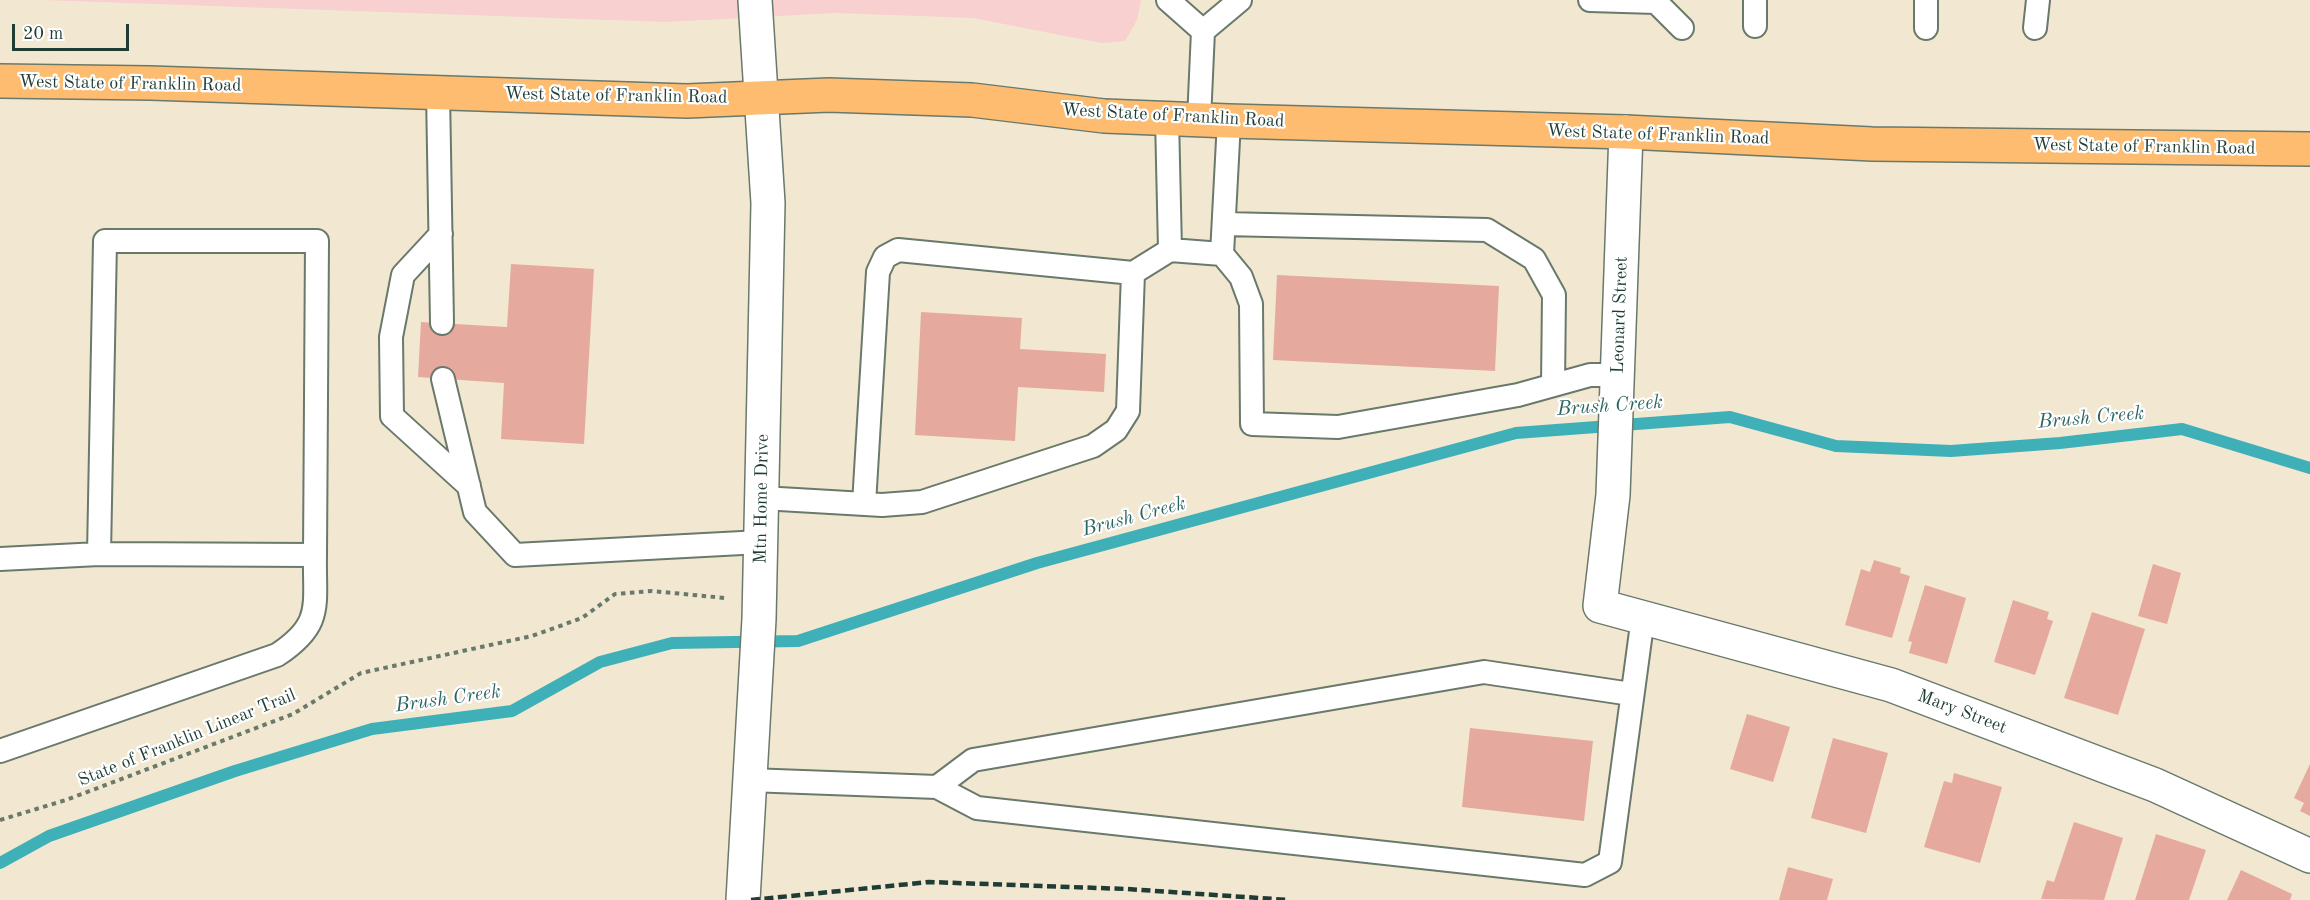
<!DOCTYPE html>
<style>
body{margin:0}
#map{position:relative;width:2310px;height:900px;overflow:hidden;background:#f2e8d1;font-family:"Old Standard TT",serif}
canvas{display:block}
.scale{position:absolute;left:12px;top:24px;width:117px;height:27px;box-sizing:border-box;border:3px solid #1f3d34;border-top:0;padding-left:8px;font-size:18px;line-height:21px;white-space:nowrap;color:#1f3d34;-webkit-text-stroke:4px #fff;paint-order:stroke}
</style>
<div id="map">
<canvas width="2310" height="900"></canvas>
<div class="scale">20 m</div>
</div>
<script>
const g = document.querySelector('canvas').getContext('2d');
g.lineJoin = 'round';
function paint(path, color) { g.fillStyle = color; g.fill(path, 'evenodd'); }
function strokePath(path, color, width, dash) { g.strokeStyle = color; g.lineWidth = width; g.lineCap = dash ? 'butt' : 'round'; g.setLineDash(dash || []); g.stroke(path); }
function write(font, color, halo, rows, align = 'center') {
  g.font = font + ' "Old Standard TT",serif'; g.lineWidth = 4.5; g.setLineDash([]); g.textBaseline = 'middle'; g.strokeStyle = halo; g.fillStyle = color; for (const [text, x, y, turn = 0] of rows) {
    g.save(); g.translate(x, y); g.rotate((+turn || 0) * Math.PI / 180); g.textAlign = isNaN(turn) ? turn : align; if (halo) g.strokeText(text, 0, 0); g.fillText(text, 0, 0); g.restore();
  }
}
const built = new Path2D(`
 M42,0H1141L1137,20L1125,41L1101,43L973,18L835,13L667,22Z`);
const stream = new Path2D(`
 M0,863L49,836L235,771L372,729L512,711L600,662L672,643L798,641L1037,563L1516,433L1730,417L1836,446L1951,451L2060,443L2182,429L2310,468`);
const building = new Path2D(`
 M511,264L594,269L584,444L501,439L504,383L418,377L421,322L507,327Z
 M1277,275L1499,286L1495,371L1273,360Z
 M921,312L1022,318L1020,349L1106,354L1104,392L1018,387L1015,441L915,435Z
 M1874,560L1901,568L1900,573L1910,576L1892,638L1845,625L1861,569L1870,572Z
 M2153,564L2181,573L2167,624L2138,616Z
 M1925,585L1966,598L1947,664L1909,653L1912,642L1908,641Z
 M2013,600L2049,612L2047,619L2053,621L2035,675L1994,662Z
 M2092,612L2145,629L2118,715L2064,698Z
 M1747,714L1790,727L1773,782L1730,769Z
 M1470,728L1593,741L1584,821L1462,807Z
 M1833,738L1888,753L1866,833L1811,818Z
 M2310,764V816L2300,811L2304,803L2294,798Z
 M1954,773L2002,787L1980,863L1924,847L1944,781L1952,783Z
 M2074,822L2123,838L2104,900L2041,899L2047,880L2054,882Z
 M2156,834L2206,850L2189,900H2135Z
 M1788,867L1833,879L1827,900H1779Z
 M2241,870L2292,894L2290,900H2227Z`);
const path = new Path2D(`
 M0,820L66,800L293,714L361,673L532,636L582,618L615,594L652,591L725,598`);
const service = new Path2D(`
 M1168,0L1203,31
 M1590,0L1656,2L1682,28
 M1926,0V28
 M1755,26V0
 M2035,28L2038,0
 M438,92L442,323
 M1167,118L1170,250L1222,254L1229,121
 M1199,120L1203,31L1240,0
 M1224,224L1487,230L1534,259L1554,295L1553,385
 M441,234L403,275L391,337L392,416L469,486
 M1222,254L1241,277L1251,304L1252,424L1338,427L1518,395L1590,375H1619
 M443,379L475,512L515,555L761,542
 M762,498L882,505L922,502L1093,446L1116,430L1128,411L1133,273
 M864,504L878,272L885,257L898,250L1133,273L1170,250
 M99,554L105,241H317L315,555
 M0,559L99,554L315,555C314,606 324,624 277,655L0,751
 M749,780L937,787L977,808L1585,875L1610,862L1643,617
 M937,787L973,760L1484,672L1631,694`);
const minor = new Path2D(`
 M1626,132L1613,495L1600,606L1891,685L2155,785L2310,856
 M743,900L759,619L768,203L755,0`);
const trunk = new Path2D(`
 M0,81L150,83L687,101L829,95L972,100L1104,116L1229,121L1626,132L1872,144L2310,149`);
const rail = new Path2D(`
 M751,900L929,882L1127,889L1289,900`);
const streetNames = [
 ["West State of Franklin Road",130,84,1],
 ["West State of Franklin Road",616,96,1],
 ["West State of Franklin Road",1173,116,3],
 ["West State of Franklin Road",1658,135,2],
 ["West State of Franklin Road",2144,147,1],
 ["Leonard Street",1620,315,-88],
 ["Mtn Home Drive",762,499,-89],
 ["Mary Street",1962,712,21],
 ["State of Franklin Linear Trail",187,738,-22]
];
const waterNames = [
 ["Brush Creek",1610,406,-4],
 ["Brush Creek",2091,418,-5],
 ["Brush Creek",1134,517,-15],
 ["Brush Creek",448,699,-8]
];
paint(built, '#f7d0cf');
strokePath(stream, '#3fb0b8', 12);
paint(building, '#e5aa9d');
strokePath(service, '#69796b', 26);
strokePath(minor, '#69796b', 36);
strokePath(trunk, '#69796b', 36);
strokePath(path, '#69796b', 4, [4.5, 4.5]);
strokePath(service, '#fff', 22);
strokePath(minor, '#fff', 33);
strokePath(trunk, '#febc70', 33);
strokePath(rail, '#1f3d34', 4.5, [9, 4.5]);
write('18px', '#1f3d34', '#fff', streetNames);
write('italic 20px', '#2a6562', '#fff', waterNames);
</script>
